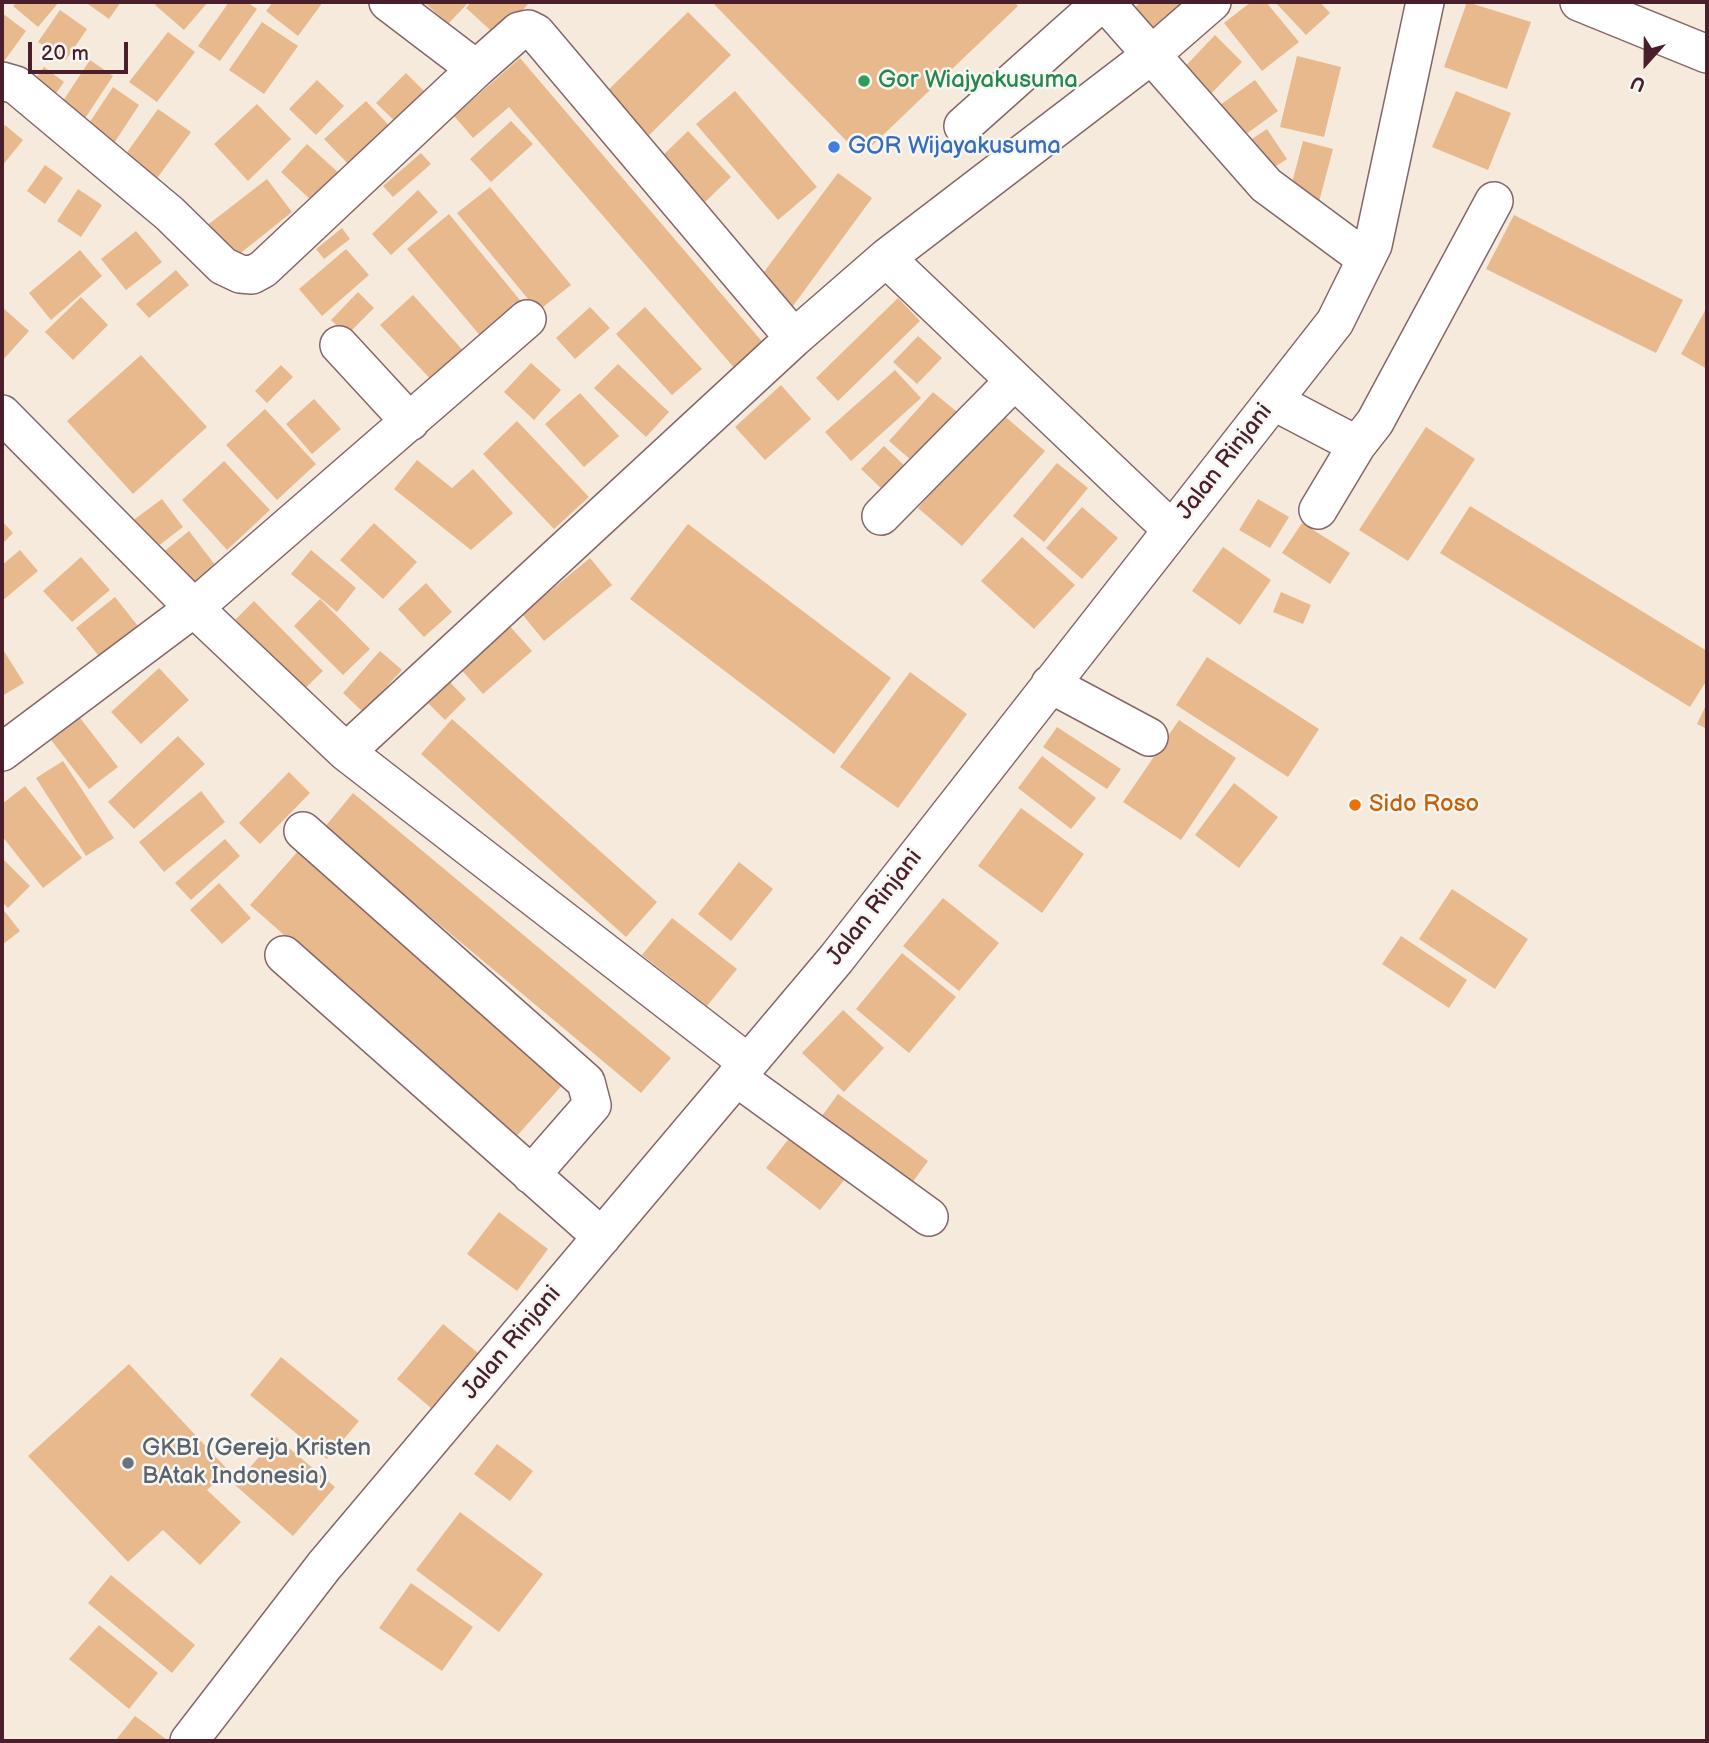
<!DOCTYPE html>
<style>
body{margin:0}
#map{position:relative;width:1709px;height:1743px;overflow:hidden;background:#f5eadb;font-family:"Balsamiq Sans",sans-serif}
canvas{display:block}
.frame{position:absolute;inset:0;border:4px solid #4a1f2b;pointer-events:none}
.north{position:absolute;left:1611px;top:28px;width:70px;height:70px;-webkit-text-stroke:5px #f6f6f2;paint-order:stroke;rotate:201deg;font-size:19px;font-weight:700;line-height:28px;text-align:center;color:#4a1f2b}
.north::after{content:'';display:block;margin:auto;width:24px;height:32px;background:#4a1f2b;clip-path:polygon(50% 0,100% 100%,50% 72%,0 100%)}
.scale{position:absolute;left:28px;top:42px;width:100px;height:32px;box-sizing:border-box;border:4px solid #4a1f2b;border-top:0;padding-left:9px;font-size:21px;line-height:24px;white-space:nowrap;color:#4a1f2b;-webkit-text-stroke:5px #f6f6f2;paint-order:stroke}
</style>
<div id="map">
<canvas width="1709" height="1743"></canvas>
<div class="frame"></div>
<div class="north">U</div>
<div class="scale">20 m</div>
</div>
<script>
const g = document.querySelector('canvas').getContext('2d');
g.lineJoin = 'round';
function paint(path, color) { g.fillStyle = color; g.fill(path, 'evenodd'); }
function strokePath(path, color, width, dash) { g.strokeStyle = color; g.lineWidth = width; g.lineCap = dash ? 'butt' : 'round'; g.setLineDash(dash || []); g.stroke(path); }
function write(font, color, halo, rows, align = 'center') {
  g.font = font + ' "Balsamiq Sans",sans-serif'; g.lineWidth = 5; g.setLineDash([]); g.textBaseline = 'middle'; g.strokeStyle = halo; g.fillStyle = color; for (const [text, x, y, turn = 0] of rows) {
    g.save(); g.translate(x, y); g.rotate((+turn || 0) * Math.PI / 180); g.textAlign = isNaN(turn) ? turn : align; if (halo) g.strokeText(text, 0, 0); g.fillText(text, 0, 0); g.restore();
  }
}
const building = new Path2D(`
 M17,2H59L38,27L13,6Z
 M85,2H121L109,19Z
 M158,2H208L184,30L155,5Z
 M229,2H247L257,9L220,61L198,46Z
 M273,2H323L298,36L266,11Z
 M424,2H469L448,24Z
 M471,2H530L498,37L466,8Z
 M712,2H1014L1018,6L861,156Z
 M1141,2H1196L1157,39L1130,12Z
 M1251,2H1266L1299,42L1262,71L1224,23Z
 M1275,2H1320L1330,13L1306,35Z
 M1467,2L1531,22L1507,89L1444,67Z
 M60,10L87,29L66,60L38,42Z
 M688,12L731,55L643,141L601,97Z
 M2,13L26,31L2,64Z
 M262,22L298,46L264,94L229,70Z
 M168,32L195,52L157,102L129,82Z
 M1215,35L1242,62L1203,102L1177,75Z
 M1297,56L1341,67L1324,137L1280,127Z
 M520,58L765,345L736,370L509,107L473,138L454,116Z
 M90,60L113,76L78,129L55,113Z
 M44,67L64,82L49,103L29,87Z
 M406,73L432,99L403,129L376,103Z
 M317,80L344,106L316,135L289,109Z
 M1255,80L1278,111L1235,142L1213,110Z
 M113,87L139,105L107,154L80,137Z
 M735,91L817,187L778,220L696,124Z
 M1456,91L1511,113L1488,170L1432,147Z
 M366,101L398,135L357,173L324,139Z
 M257,104L291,139L248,181L214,144Z
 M158,109L191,132L155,181L123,158Z
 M511,121L533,144L491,182L470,159Z
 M5,125L23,140L2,166V129Z
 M1267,129L1287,159L1264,174L1244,144Z
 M688,131L731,177L702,205L659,159Z
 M1303,141L1333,149L1319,202L1289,194Z
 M307,144L340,174L313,202L281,172Z
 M421,153L431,164L393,197L383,186Z
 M45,165L63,178L45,204L27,191Z
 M838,173L872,198L793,306L758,280Z
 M267,179L292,212L232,260L205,227Z
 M490,187L571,285L538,311L457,213Z
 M78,189L102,205L81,237L57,221Z
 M418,190L438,212L391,255L372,234Z
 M449,214L524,305L483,339L407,249Z
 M1514,215L1683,300L1656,353L1486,269Z
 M342,228L350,239L324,259L316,249Z
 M136,231L162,262L126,290L101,259Z
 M346,249L369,275L322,316L299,289Z
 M80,250L102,276L51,320L29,293Z
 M176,270L189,285L149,318L136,304Z
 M358,292L374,308L347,335L331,320Z
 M413,295L468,356L436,385L380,325Z
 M81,297L108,325L73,360L45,332Z
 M898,298L920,321L838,401L816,378Z
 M2,307L29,331L2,361Z
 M590,307L610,328L575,359L556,338Z
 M645,307L702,369L672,395L616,334Z
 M1707,307V369L1681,354Z
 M918,336L942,358L917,384L893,362Z
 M141,355L207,427L133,494L67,421Z
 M531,363L561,390L534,420L504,392Z
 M618,364L669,412L646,437L594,388Z
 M281,365L293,377L267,403L255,391Z
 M895,370L921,398L851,461L825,432Z
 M781,385L811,419L765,460L735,427Z
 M933,392L962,416L918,466L889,441Z
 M580,393L619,436L584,467L545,424Z
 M314,399L341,429L312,454L286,424Z
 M265,409L316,464L277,500L226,445Z
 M1001,413L1045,451L962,546L918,508Z
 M517,421L589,497L554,529L483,454Z
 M1426,427L1475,459L1408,561L1359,530Z
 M884,446L908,469L885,492L861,469Z
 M417,460L452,488L473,469L513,513L471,550L394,489Z
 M224,461L270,510L227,550L182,500Z
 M1057,463L1088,488L1044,542L1013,516Z
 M162,499L183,527L149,553L128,524Z
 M1258,499L1289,517L1270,548L1239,530Z
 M1470,506L1707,651V680L1690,707L1440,553Z
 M1082,507L1118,538L1082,579L1046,548Z
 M2,521L13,533L2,544Z
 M374,523L417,562L383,599L340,560Z
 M1302,523L1350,553L1330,584L1282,553Z
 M688,524L891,678L834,754L630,599Z
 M189,531L219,570L190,592L161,554Z
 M1022,537L1075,585L1034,629L981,581Z
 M1223,547L1271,580L1240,625L1192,591Z
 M20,550L38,571L2,601V565Z
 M311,550L356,588L337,612L291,574Z
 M81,557L110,590L72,622L43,591Z
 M590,558L612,585L544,641L522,614Z
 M426,583L452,612L424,637L398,609Z
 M1281,592L1311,605L1303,624L1273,612Z
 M115,597L145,635L107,666L76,628Z
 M320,599L370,649L343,675L294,626Z
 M254,601L323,671L299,694L231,624Z
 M506,622L532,651L483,694L457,665Z
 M2,648L24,683L2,696Z
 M380,651L402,670L363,712L343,693Z
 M1207,657L1319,729L1288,777L1176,705Z
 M159,668L189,700L141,744L111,712Z
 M910,672L967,714L898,808L840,767Z
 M447,679L466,699L445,720L426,701Z
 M1707,703V729L1697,724Z
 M77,714L118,767L89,789L48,736Z
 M452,719L657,902L626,937L421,754Z
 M1179,720L1236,758L1181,840L1123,802Z
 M1057,727L1121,769L1107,789L1043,747Z
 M178,736L205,764L134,829L108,802Z
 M1042,756L1096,798L1071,829L1018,788Z
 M63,761L114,838L86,856L36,778Z
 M289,772L310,793L260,844L239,823Z
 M1234,783L1278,817L1239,868L1195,835Z
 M25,786L82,858L43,888L2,836V804Z
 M201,791L225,822L164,872L139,842Z
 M353,793L671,1058L641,1093L324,828Z
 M1021,808L1084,854L1042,913L978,866Z
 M225,839L240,856L191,900L175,883Z
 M300,849L565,1082L515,1138L250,905Z
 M2,858L30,886L8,908L2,902Z
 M739,862L773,889L731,941L698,914Z
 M219,883L251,918L222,944L190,910Z
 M1452,889L1528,939L1495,989L1419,939Z
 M943,898L999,943L959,991L903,946Z
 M2,908L20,931L2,945Z
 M672,918L737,969L707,1006L642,955Z
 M1401,936L1467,980L1449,1008L1382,964Z
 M902,953L956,997L909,1053L856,1009Z
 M843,1010L884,1048L844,1092L802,1053Z
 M838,1094L928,1161L906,1191L816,1124Z
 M791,1136L845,1179L820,1210L766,1168Z
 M499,1212L548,1249L517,1291L467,1254Z
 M443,1324L478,1353L431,1408L397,1379Z
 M281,1357L359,1421L327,1459L250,1395Z
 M129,1364L228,1470L207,1490L241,1522L200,1565L163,1530L128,1562L28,1456Z
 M276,1437L335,1487L293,1536L235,1485Z
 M497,1444L533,1471L510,1501L474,1474Z
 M460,1512L543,1574L499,1632L416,1570Z
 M111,1575L195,1645L172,1673L88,1603Z
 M411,1583L473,1627L442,1671L379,1628Z
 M99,1625L158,1673L129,1709L69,1659Z
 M135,1716L166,1739L164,1741H115Z`);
const minor = new Path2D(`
 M388,2L476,69L519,31L528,29L536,33L794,338
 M1105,2L1266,185L1366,259
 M1579,2L1707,54
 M2,81L16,85L170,214L223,266L240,274L252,275L263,269L476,69
 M963,126L1102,2
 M886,258L1172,530
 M339,345L410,422
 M1273,401L1357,445L1375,422L1494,201
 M2,414L194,608L527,319
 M1318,510L1357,445
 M881,516L1014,381
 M1050,684L1149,737
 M2,752L194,608L346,752L794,338L886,258L1150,56L1212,2
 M346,752L748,1063
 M303,831L586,1082L592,1105L531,1175
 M284,955L602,1237
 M736,1077L929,1217
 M189,1741L324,1566L836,959L1335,322L1373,245L1425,2`);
const markers = [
 [864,81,7,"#2e9e5b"],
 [834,147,7,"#3f7fe0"],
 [1355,805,7,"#e8710a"],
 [128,1463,7,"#6b7280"]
];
const leisureNames = [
 ["Gor Wiajyakusuma",878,81]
];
const shopNames = [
 ["GOR Wijayakusuma",848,147]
];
const streetNames = [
 ["Jalan Rinjani",1225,462,-52],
 ["Jalan Rinjani",875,908,-52],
 ["Jalan Rinjani",512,1343,-50]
];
const foodNames = [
 ["Sido Roso",1369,805]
];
const worshipNames = [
 ["GKBI (Gereja Kristen",142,1449],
 ["BAtak Indonesia)",142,1477]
];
paint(building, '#e9b98e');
strokePath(minor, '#866669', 40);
strokePath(minor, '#fff', 37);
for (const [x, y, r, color] of markers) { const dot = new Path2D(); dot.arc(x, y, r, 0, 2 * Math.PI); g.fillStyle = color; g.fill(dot); strokePath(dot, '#f6f6f2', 2.5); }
write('24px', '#27864d', '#f6f6f2', leisureNames, 'left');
write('24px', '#366cbe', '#f6f6f2', shopNames, 'left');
write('24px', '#4a1f2b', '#f6f6f2', streetNames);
write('24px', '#c56008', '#f6f6f2', foodNames, 'left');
write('24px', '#5b616d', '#f6f6f2', worshipNames, 'left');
</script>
